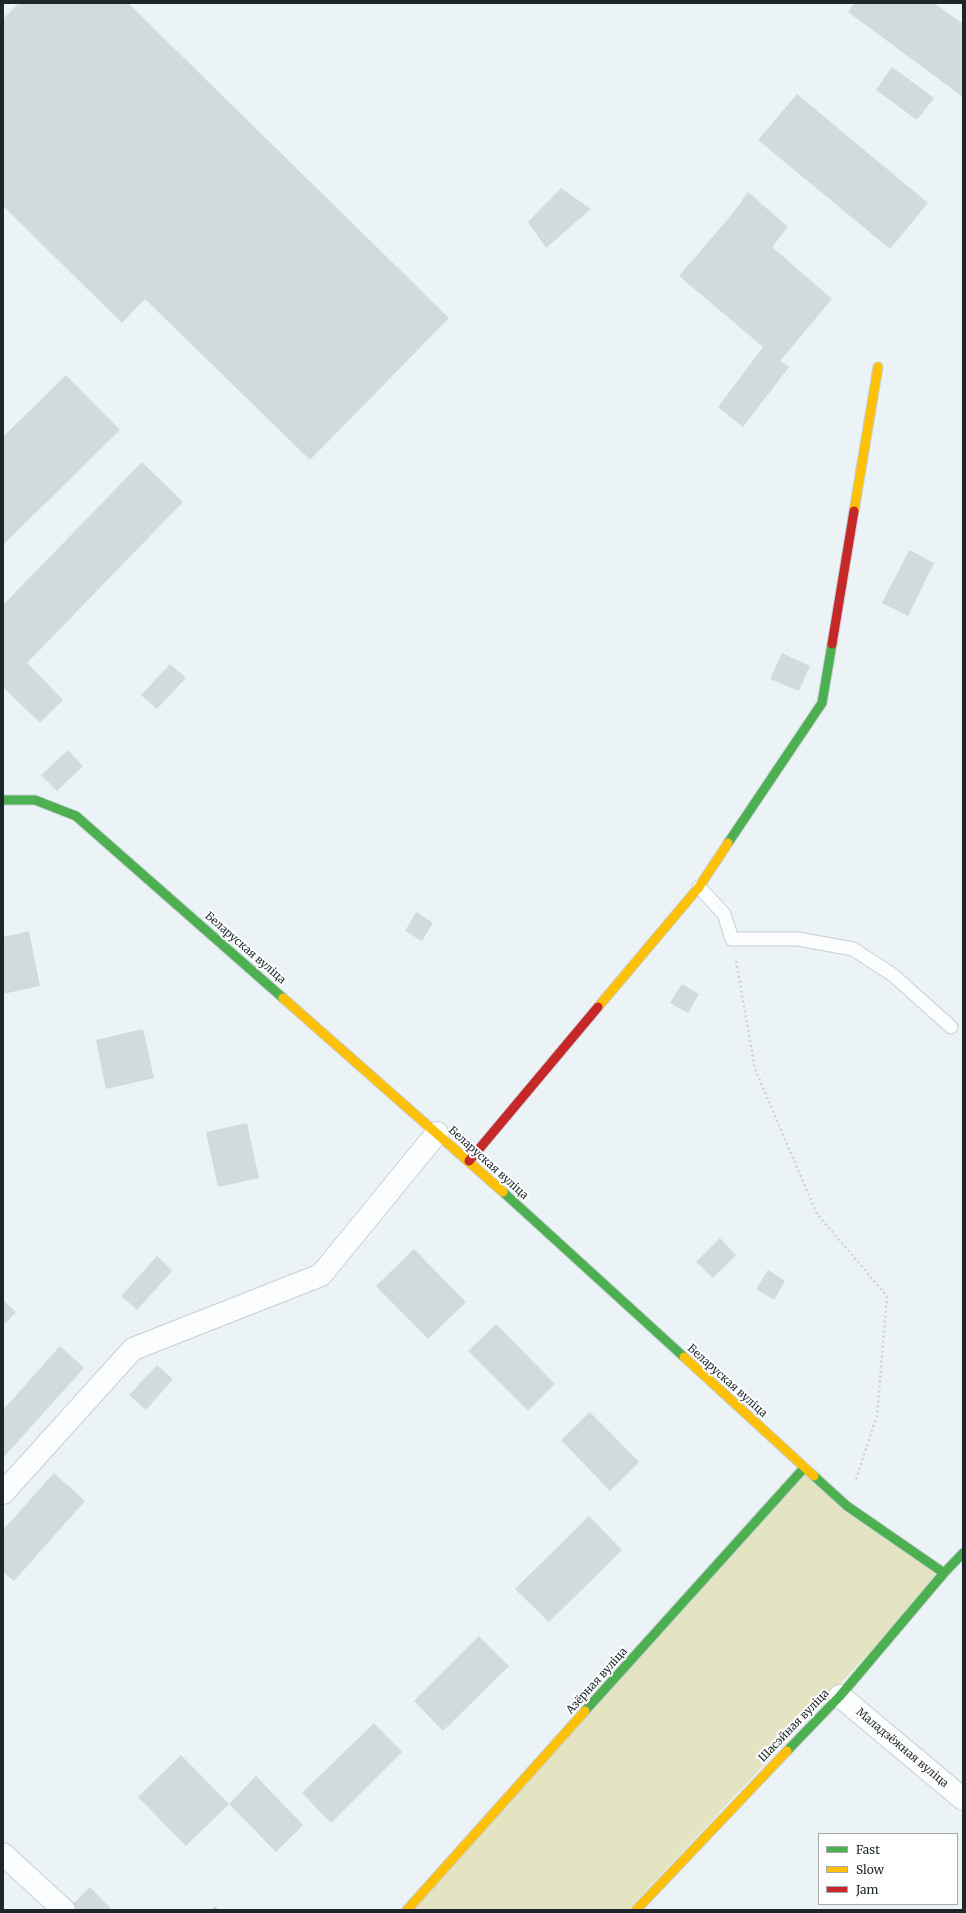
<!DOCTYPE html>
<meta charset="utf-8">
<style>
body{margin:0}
#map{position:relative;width:966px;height:1913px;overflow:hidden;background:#ecf3f7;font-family:Merriweather,serif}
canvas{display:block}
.frame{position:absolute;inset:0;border:4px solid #1e262b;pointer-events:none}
.legend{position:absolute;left:818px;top:1833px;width:140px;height:72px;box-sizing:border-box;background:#fff;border:1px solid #a5a8aa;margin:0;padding:5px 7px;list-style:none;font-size:12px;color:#1e262b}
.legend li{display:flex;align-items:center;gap:8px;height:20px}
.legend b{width:20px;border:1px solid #a5a8aa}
</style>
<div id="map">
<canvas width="966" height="1913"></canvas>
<div class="frame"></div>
<ul class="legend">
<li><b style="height:5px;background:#4caf50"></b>Fast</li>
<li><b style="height:5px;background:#ffc107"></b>Slow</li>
<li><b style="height:5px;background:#c62828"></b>Jam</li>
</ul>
</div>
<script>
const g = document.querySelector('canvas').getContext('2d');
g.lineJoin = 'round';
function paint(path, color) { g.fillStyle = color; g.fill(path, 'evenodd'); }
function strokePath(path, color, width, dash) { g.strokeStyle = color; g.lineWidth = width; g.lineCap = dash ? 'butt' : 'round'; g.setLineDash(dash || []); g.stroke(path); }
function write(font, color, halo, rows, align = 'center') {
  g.font = font + ' Merriweather,serif'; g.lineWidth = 4; g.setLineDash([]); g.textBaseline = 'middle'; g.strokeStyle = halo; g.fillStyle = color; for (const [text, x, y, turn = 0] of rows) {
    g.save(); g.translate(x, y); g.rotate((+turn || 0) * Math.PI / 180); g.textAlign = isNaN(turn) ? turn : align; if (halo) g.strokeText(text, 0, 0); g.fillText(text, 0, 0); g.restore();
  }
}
const green = new Path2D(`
 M804,1468L944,1573L628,1910H407Z`);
const building = new Path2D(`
 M19,3H128L449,318L310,460L145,299L122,323L3,206V19Z
 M854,3H934L963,24V97L848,12Z
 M892,67L934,98L917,120L876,90Z
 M797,94L928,203L890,249L758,140Z
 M561,188L591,209L546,248L528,222Z
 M748,192L788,227L772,247L832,299L780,361L789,367L743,427L718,407L763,347L679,276L733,213Z
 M66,375L120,430L3,545V437Z
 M142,462L183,502L27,663L63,700L40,723L3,687V605Z
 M909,550L934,563L908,616L882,603Z
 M782,653L810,666L799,691L770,679Z
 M170,664L186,678L157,709L141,695Z
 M68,750L83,766L57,791L41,775Z
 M416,912L433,923L422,941L405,931Z
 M29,931L40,986L3,994V937Z
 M682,984L699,994L688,1013L670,1003Z
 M143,1029L154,1078L106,1089L96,1040Z
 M247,1123L259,1178L218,1187L206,1132Z
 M720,1238L736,1255L713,1278L696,1262Z
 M414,1249L466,1302L428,1339L376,1286Z
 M157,1256L172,1271L137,1310L121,1296Z
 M768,1270L785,1281L774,1300L756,1289Z
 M3,1300L16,1312L3,1326Z
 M496,1324L555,1384L528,1411L468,1351Z
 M60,1346L84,1368L3,1458V1410Z
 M157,1365L173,1379L146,1410L129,1395Z
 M590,1412L639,1462L610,1491L561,1440Z
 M54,1473L85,1501L14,1581L3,1572V1530Z
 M589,1516L622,1550L549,1622L515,1589Z
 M479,1636L509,1666L443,1731L414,1701Z
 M374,1723L402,1752L331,1823L302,1793Z
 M181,1755L229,1804L186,1846L138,1797Z
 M256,1776L303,1825L276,1852L229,1804Z
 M90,1887L112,1910H77L72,1905Z
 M215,1906L219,1910H211Z`);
const path = new Path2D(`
 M736,961L755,1069L817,1214L887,1296L877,1415L856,1479`);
const lane = new Path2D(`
 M699,887L724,914L732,939H798L853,949L893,975L951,1027`);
const street = new Path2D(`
 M3,1493L133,1349L321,1275L437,1133
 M840,1696L963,1799
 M3,1854L64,1910`);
const fast = new Path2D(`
 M3,800H35L76,816L283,998
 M728,843L822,703L832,644
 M503,1192L684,1357
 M814,1476L847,1506L944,1573
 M585,1711L804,1468
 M787,1751L840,1696L944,1573L963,1553`);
const slow = new Path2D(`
 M854,511L878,367
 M283,998L503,1192
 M598,1007L699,887L728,843
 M684,1357L814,1476
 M407,1910L585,1711
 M636,1910L787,1751`);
const jam = new Path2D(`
 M832,644L854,511
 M469,1161L598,1007`);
const streetNames = [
 ["Беларуская вуліца",245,948,41],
 ["Беларуская вуліца",488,1163,42],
 ["Беларуская вуліца",727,1381,42],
 ["Азёрная вуліца",597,1681,-48],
 ["Шасэйная вуліца",794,1726,-46],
 ["Маладзёжная вуліца",902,1748,40]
];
paint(green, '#e5e4c2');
paint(building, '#d2dade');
strokePath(lane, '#c8cfd3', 15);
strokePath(street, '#c8cfd3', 24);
strokePath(fast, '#c8cfd3', 11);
strokePath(slow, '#c8cfd3', 11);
strokePath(jam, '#c8cfd3', 11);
strokePath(path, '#d0d3d4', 2.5, [2, 3]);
strokePath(lane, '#fcfdfe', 13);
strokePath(street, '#fcfdfe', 22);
strokePath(fast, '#4caf50', 9);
strokePath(slow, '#ffc107', 9);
strokePath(jam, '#c62828', 9);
write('11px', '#1e262b', '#fff', streetNames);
</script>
